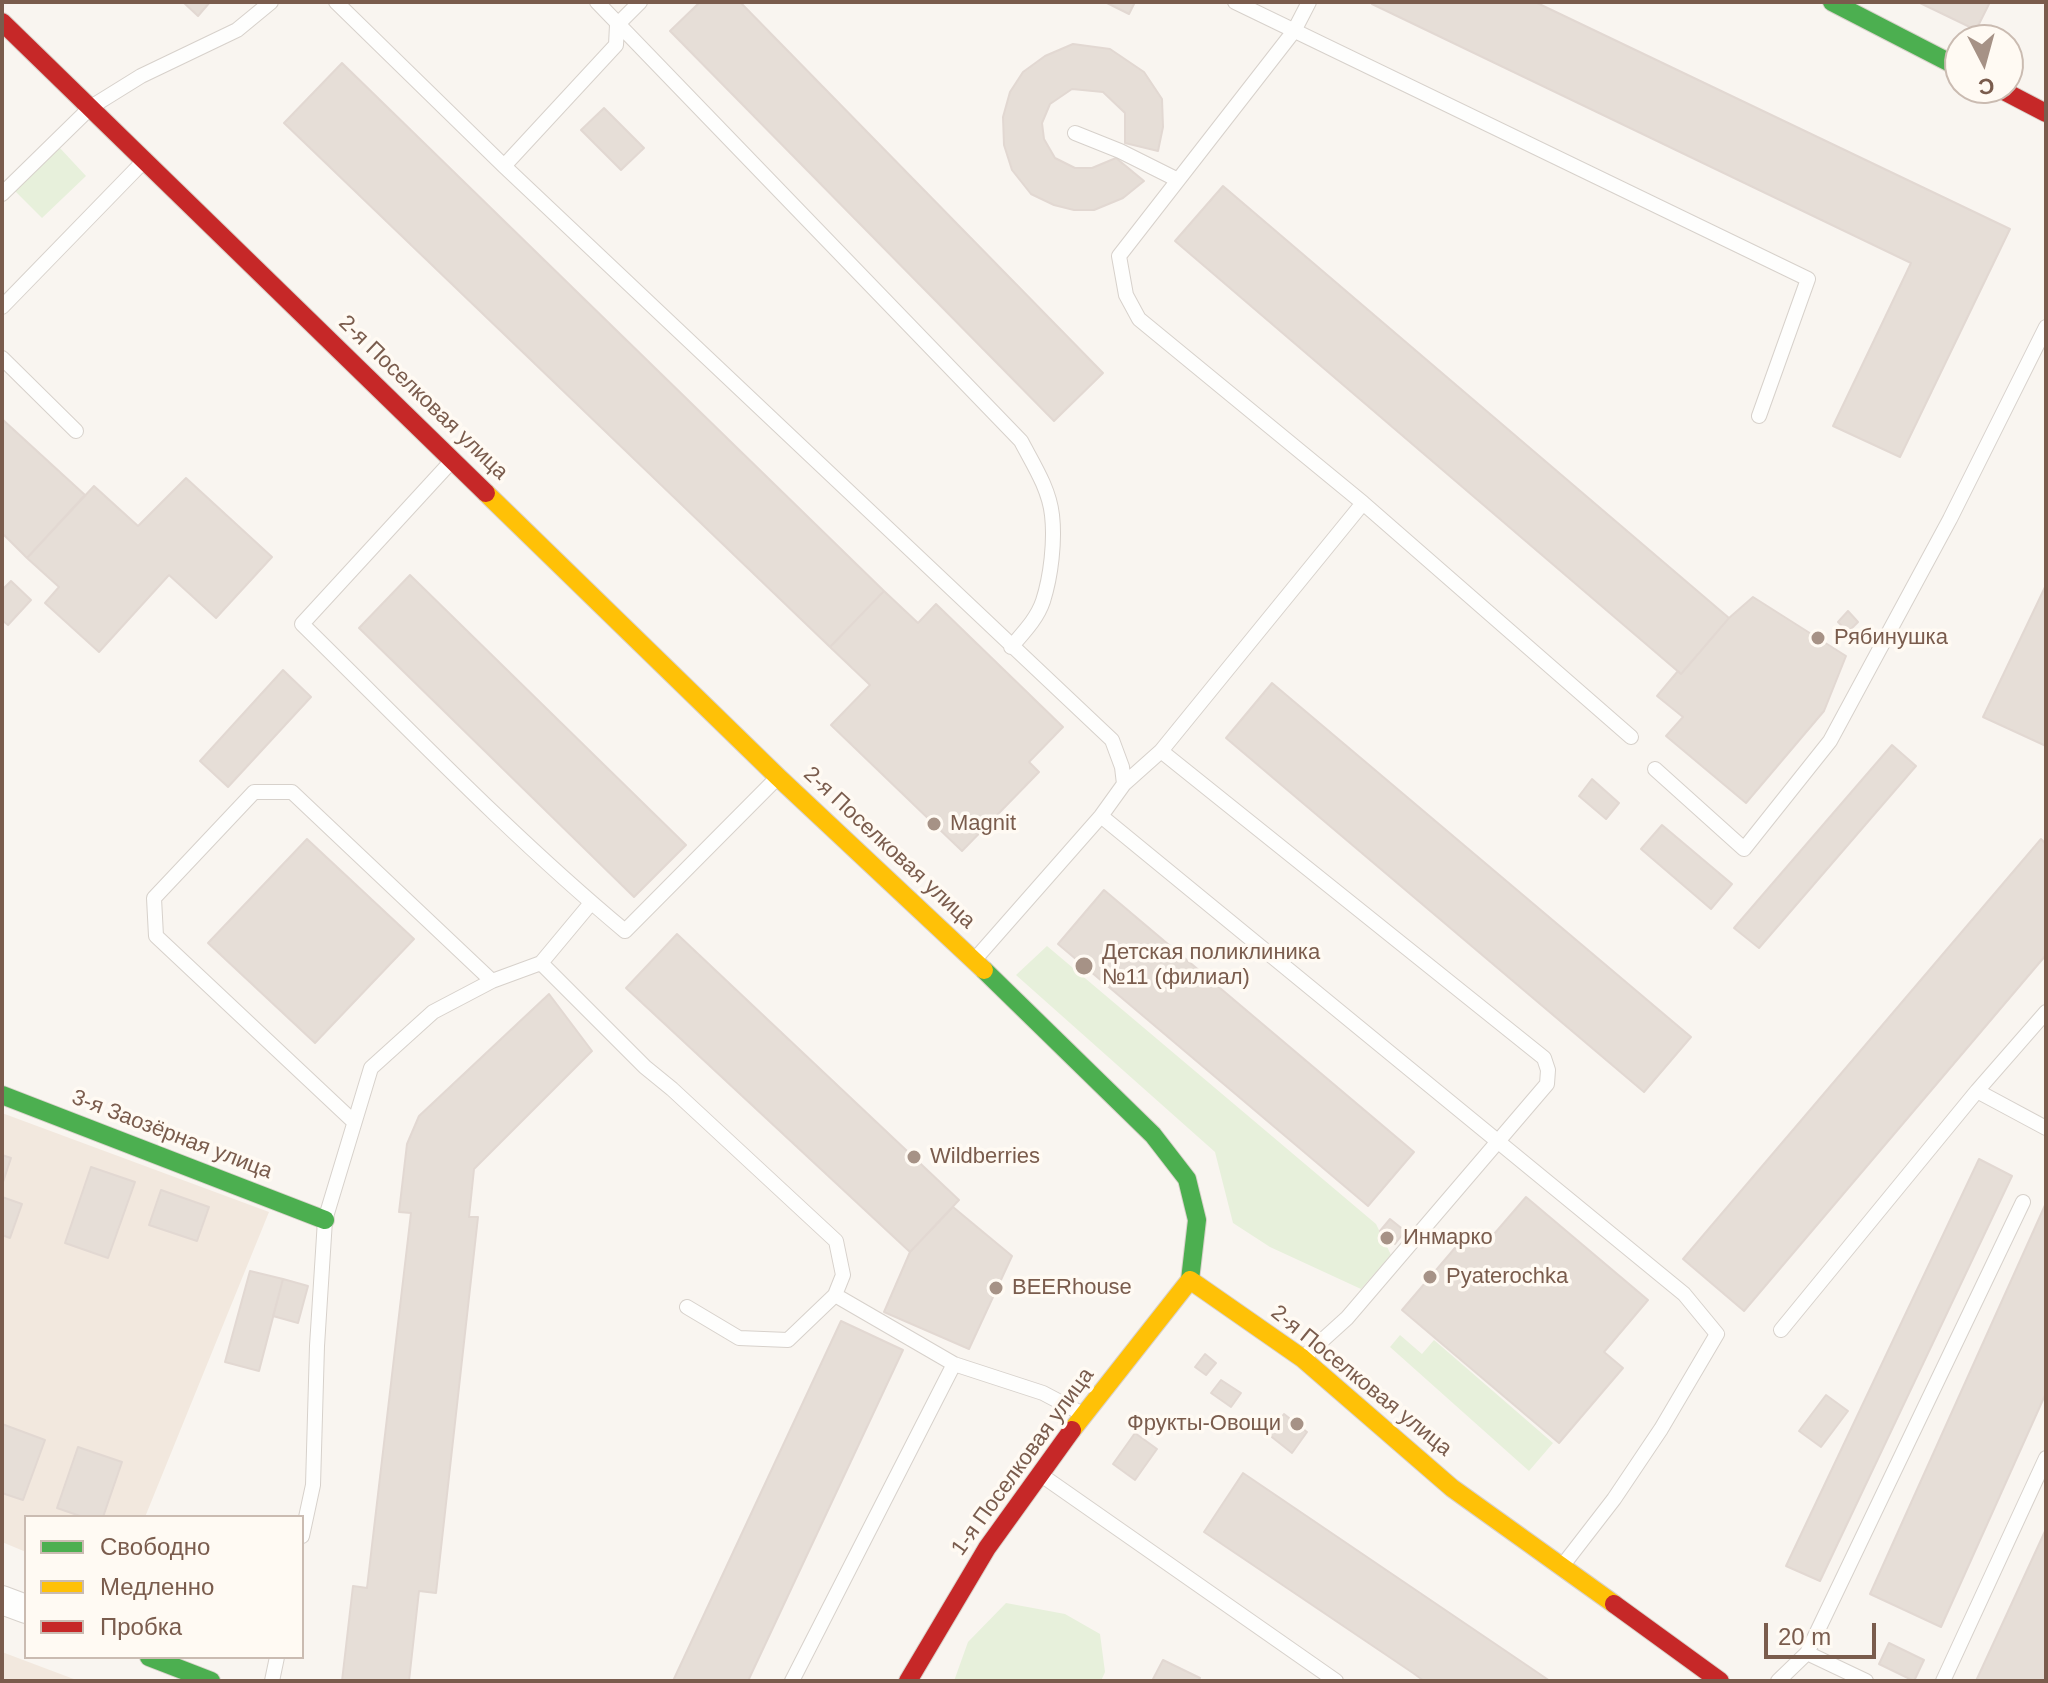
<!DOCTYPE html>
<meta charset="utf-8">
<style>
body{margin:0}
#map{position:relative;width:2048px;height:1683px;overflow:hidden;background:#f9f5f0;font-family:Helvetica,sans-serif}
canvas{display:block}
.frame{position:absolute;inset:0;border:4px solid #7a5c4d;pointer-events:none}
.legend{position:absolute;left:24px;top:1515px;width:280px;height:144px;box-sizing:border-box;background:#fffaf3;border:2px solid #cabbb1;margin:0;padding:10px 14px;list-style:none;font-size:24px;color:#7a5c4d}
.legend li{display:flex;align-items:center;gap:16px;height:40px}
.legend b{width:40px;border:2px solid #cabbb1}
.north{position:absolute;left:1944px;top:24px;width:80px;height:80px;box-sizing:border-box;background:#fffaf3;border:2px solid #cabbb1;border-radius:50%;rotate:174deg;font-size:22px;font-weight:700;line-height:32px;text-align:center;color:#7a5c4d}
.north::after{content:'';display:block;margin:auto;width:28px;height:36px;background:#a69286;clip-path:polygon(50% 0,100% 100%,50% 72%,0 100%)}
.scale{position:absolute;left:1764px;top:1623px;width:112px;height:36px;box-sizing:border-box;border:4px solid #7a5c4d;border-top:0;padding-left:10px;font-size:24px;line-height:28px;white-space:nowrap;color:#7a5c4d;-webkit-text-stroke:6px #fffaf3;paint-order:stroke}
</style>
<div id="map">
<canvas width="2048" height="1683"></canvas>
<div class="frame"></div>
<ul class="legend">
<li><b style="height:10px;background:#4caf50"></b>Свободно</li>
<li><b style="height:10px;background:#ffc107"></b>Медленно</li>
<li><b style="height:10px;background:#c62828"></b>Пробка</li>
</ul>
<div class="north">С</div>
<div class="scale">20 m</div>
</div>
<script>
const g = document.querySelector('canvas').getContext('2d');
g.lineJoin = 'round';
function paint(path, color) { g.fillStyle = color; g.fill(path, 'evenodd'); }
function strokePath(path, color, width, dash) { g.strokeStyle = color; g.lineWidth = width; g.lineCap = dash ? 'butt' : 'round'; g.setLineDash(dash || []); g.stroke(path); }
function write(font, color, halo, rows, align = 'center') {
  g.font = font + ' Helvetica,sans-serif'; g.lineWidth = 7; g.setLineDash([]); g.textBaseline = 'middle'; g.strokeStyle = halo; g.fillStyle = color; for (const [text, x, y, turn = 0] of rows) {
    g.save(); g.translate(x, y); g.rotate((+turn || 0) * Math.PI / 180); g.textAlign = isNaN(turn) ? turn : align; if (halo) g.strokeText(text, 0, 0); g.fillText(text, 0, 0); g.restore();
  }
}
const residential = new Path2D(`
 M2,1113L269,1212L145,1517H26V1552L2,1542Z
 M2,1652L79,1681H2Z`);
const green = new Path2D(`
 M59,147L86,176L42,218L15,191Z
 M1047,946L1376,1224L1391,1255L1361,1289L1270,1247L1233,1223L1215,1152L1016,975Z
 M1400,1335L1422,1354L1434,1340L1553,1443L1529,1471L1390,1347Z
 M1006,1603L1065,1614L1100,1634L1105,1672L1101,1681H954L968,1642Z`);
const building = new Path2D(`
 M183,2H210L198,16Z
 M700,2H740L1103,373L1054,421L670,31Z
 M1105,2H1135L1129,14Z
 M1373,2H1535L2010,229L1900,457L1833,426L1911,263L1372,4Z
 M1918,2H1990L1976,30Z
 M1073,44L1110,49L1144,72L1162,99L1163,127L1158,151L1125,143V113L1103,92L1072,89L1050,104L1042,123L1044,139L1055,158L1075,168H1092L1116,158L1144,181L1123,198L1094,210H1074L1054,205L1031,194L1012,170L1004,145L1003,117L1010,92L1023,72L1045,56Z
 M342,63L884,591L830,647L284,123Z
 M604,108L644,148L621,170L581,130Z
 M1223,186L1729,618L1681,674L1175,241Z
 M2,419L85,495L27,558L4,535L2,537Z
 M186,478L272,557L216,618L169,575L99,652L45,603L59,587L27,558L94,486L138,526Z
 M410,575L686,845L634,897L359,628Z
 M11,581L31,600L8,625L2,620V590Z
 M2046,585V746L1983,717Z
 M884,591L918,623L936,604L1063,727L1029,762L1039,772L962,851L831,725L870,685L830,647Z
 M1753,597L1846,656L1824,711L1746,803L1666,736L1683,717L1657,696L1678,671L1681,674L1729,618Z
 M1848,611L1858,622L1848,632L1838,622Z
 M283,670L311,697L228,787L200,761Z
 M1272,683L1691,1037L1644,1092L1226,738Z
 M1892,745L1916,766L1759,948L1734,928Z
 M1592,779L1619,803L1606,819L1579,796Z
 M1662,825L1732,884L1711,909L1641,849Z
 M307,839L414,939L315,1043L208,943Z
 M2041,839L2046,844V955L1744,1311L1683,1259Z
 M1104,890L1414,1152L1368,1206L1058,944Z
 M677,934L959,1200L910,1252L626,988Z
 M549,994L592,1051L474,1169L469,1217H478L436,1593L419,1591L409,1681H342L353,1586L367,1588L411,1213L399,1212L407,1144L419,1116Z
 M2,1155L11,1158L2,1185Z
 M1979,1159L2012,1176L1820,1581L1786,1566Z
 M91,1167L135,1182L108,1258L65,1243Z
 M161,1190L209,1207L197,1241L149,1225Z
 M2,1197L22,1204L10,1238L2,1235Z
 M1526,1197L1648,1300L1604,1352L1623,1368L1559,1443L1402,1310L1466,1235L1482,1248Z
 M2046,1203V1393L1941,1627L1870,1594Z
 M953,1207L1012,1256L969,1349L884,1312L910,1252Z
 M1390,1219L1405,1231L1395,1244L1380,1231Z
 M250,1271L283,1279L259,1371L225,1362Z
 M283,1279L308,1286L298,1323L273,1316Z
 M841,1321L903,1350L748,1681H673Z
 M1205,1354L1216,1363L1206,1375L1195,1367Z
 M1221,1380L1241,1393L1231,1407L1211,1393Z
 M1826,1395L1848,1411L1821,1447L1799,1431Z
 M1284,1414L1307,1432L1292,1453L1268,1434Z
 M2,1424L45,1440L23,1500L2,1493Z
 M1135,1433L1157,1449L1135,1480L1113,1464Z
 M78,1447L122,1462L103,1517H83L57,1508Z
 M1243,1473L1550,1681H1424L1413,1673L1204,1532Z
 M2046,1529V1681H1976Z
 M1889,1643L1924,1660L1914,1681L1879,1664Z
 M1163,1660L1200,1678L1198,1681H1152Z`);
const lane = new Path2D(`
 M336,2L504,166L1112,740L1122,767L1124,784
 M597,2L1021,441C1033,464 1049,488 1052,515C1055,541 1051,576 1043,601C1037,619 1023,633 1011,647
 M1235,2L1808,279L1759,416
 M1309,2L1294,31L1119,256L1126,295L1139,319L1363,503L1631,737
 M1075,133L1120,151L1178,180
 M504,166L616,45L617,25L640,2
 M2,194L91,107L141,76L237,30L271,2
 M2,307L142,163
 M2,358L76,431
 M449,464L302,624C408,728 511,836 625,931L777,778
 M1161,751L1544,1058L1548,1070L1547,1084L1347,1318L1305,1356
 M1655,769L1744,849L1830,741L1950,519L2046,327
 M1101,816L1684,1294L1717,1334L1661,1429L1614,1499L1563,1565
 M977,957L1101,816L1124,784L1161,751L1363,503
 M541,963L645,1067L672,1089L836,1241L843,1275L835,1295L788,1340L739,1338L687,1307
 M1977,1091L2046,1128
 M354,1122L156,936L154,898L254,792H292L492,981
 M835,1295L954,1364L1043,1393L1079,1412
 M1781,1330L1977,1091L2046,1012
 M1044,1477L1336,1681
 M302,1536L313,1485L317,1346L325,1220L371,1068L433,1012L492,981L541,963L591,903
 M1807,1653L2023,1202
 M272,1681L277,1657
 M792,1681L954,1364
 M1778,1681L1807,1653L1866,1681
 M1943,1681L2046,1458`);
const street = new Path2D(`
 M2,1600L26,1609`);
const fast = new Path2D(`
 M1832,2L1960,68
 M984,970L1153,1135L1187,1179L1197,1220L1190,1280
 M2,1095L325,1220
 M149,1657L211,1681`);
const slow = new Path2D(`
 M486,493L778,777L984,970
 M1190,1280L1302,1358L1452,1488L1614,1604
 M1072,1430L1190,1280`);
const jam = new Path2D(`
 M2,22L486,493
 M1998,88L2046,113
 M1614,1604L1720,1681
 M908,1681L987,1548L1072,1430`);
const markers = [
 [1818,638,8,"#a69286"],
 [934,824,8,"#a69286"],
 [1084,966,10,"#a69286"],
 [914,1157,8,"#a69286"],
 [1387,1238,8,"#a69286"],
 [1430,1277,8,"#a69286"],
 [996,1288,8,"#a69286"],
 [1297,1424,8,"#a69286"]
];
const streetNames = [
 ["2-я Поселковая улица",423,398,44],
 ["2-я Поселковая улица",889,848,43],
 ["3-я Заозёрная улица",172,1135,21],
 ["2-я Поселковая улица",1361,1381,39],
 ["1-я Поселковая улица",1023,1462,-54]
];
const poiNames = [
 ["Рябинушка",1834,638],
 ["Magnit",950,824],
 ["Детская поликлиника",1102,953],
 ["№11 (филиал)",1102,978],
 ["Wildberries",930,1157],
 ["Инмарко",1403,1238],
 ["Pyaterochka",1446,1277],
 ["BEERhouse",1012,1288],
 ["Фрукты-Овощи",1281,1424,"right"]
];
paint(residential, '#f2e8de');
paint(green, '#e7f0db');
paint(building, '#e6ded7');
strokePath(building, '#e2d8d2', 2);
strokePath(lane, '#d7d1cb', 16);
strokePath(street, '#d7d1cb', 30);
strokePath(fast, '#d9d2cb', 20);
strokePath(slow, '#d9d2cb', 20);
strokePath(jam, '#d9d2cb', 20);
strokePath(lane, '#fefefd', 14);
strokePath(street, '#fefefd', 28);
strokePath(fast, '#4caf50', 18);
strokePath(slow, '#ffc107', 18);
strokePath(jam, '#c62828', 18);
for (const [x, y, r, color] of markers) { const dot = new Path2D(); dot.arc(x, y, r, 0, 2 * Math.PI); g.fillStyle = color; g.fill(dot); strokePath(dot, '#fffaf3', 3); }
write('22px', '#7a5c4d', '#fffaf3', streetNames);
write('22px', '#7a5c4d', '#fffaf3', poiNames, 'left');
</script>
